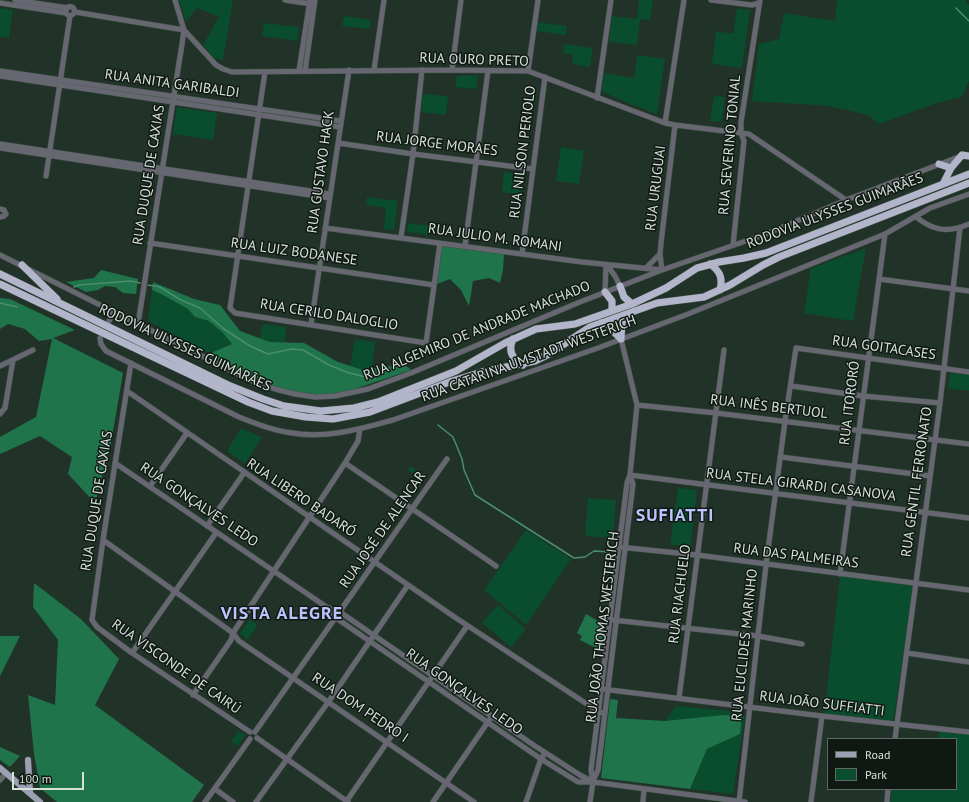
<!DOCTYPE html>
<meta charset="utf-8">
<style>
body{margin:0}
#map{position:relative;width:969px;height:802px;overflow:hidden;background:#213328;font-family:"PT Sans",sans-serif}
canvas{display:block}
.legend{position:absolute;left:827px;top:738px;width:130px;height:52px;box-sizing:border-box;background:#101813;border:1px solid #5f6863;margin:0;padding:5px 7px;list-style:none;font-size:12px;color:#d6e1da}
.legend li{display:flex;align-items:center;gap:8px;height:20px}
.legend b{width:20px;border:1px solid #5f6863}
.scale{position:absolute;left:12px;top:772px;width:72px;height:18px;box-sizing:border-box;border:2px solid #d6e1da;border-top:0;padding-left:5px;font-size:12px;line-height:14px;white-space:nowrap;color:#d6e1da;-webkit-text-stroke:3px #101813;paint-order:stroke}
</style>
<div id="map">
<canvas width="969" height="802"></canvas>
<ul class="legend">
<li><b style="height:5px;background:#9da0b2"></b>Road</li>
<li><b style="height:11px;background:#094c2e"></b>Park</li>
</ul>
<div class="scale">100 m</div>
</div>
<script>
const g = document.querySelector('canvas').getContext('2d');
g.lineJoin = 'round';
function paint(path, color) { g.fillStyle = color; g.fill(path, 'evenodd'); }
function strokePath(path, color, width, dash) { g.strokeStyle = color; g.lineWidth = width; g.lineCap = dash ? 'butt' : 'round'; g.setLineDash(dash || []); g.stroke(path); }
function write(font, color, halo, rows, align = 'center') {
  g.font = font + ' "PT Sans",sans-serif'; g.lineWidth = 3; g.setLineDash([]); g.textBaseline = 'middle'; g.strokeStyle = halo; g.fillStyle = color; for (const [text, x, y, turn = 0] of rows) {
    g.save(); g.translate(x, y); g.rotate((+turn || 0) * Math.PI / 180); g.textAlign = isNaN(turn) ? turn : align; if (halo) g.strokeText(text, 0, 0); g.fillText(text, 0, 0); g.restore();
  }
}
const green = new Path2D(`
 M179,0H233L223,60L213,58L203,45L219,17L197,8L186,22Z
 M639,0H653L650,20L640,19L637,45L609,42L612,16L637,19Z
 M837,0H965L969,5V81L962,97L937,103L879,124L868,115L828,106L752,101L759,44L779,39L784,13L835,21Z
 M0,8L13,10L9,38L0,37Z
 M737,8L750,10L742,68L712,64L716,31L733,34Z
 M344,16L371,20L370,29L342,26Z
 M537,22L567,26L566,35L536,31Z
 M264,23L299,27L297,41L262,36Z
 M564,44L593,48L590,67L572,64L573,55L563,53Z
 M637,55L665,59L657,114L630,104L601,91L604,73L634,78Z
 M478,75L476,89L455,87L457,76Z
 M423,94L448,96L446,115L421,112Z
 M714,96L725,97L721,122L710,121Z
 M177,107L217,113L213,140L173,134Z
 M561,147L584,151L579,184L556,181Z
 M504,172L523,175L520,194L502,192Z
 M367,197L398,201L394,230L384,229L386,208L366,205Z
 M408,223L432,226L431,235L407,232Z
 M866,248L853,321L804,313L811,268Z
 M152,290L163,295L188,309L195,317L209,321L223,333L232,344L210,354L150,322L148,319Z
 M263,324L286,327L285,342H270L260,338Z
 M355,339L375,342L372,369L363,370L350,366Z
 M950,373L969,375V391L948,388Z
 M241,428L262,437L245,463L227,451Z
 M410,466L426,476L423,480L408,470Z
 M678,488L697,490L690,547L670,545Z
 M588,498L616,500L613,538L585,536Z
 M526,530L571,559L526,625L484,590Z
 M840,576L914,584L893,722L824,715Z
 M498,605L526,629L511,647L482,623Z
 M250,619L257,624V626L248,640L240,634Z
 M676,706L740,712L745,716L733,794L690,789L707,749L740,734L665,721Z
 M939,729L969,733V802H890L892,789H956V739H938Z
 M238,731L245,735L238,746L231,742Z`);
const forest = new Path2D(`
 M442,245L504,253L503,270L500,283L489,278L473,281L469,306L461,290L450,279L437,284Z
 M101,270L138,279L136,294L123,293L115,287L105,286L98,290L86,292L66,282L94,278Z
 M153,282L194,299L220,305L240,331L270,342L304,343L338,362L363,370L404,364L411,370L346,392L315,396L296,393L250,379L204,356L232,344L223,333L209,321L195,317L188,309L163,295L152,290Z
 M0,298L10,299L75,330L53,338L123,373L111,443L95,503L68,474L72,457L40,436L0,454V437L36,417L52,339L39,341L25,329L8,324L0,329Z
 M34,583L81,619L119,659L95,705L204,785L192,802H57L40,788L34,754L28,695L55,705L58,640L33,607Z
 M586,614L603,624L602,651L580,640L582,636L577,633Z
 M0,636H20L0,676Z
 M610,699L618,700L616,718L665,721L724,715L742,717L740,734L707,749L690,789L601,778Z
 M0,747L20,756L10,767L0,760Z`);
const stream = new Path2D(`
 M956,8L969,21
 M148,285L160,287L179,299L200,308L224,329L250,346L268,354L292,349L303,350L329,365L349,373L375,379
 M74,287L79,285L131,281L140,283
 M0,303L17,307
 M438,425L453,437L462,459L464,470L475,495L574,558L585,557L594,551L610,552`);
const minor = new Path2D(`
 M15,0L68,8
 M285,0L311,4
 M711,0L752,5L759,3
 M0,3L66,13
 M65.5 11a4.5 4.5 0 1 1 9 0a4.5 4.5 0 1 1-9 0Z
 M75,12L184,30
 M184,30L216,65L223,69L232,72L452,70L528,71L665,123L675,125L749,134L846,200
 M374,70L384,0
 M452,70L461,0
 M0,71L341,121
 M299,71L310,0
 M305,71L315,0
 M528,71L538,0
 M265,72L230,308L235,313L426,343L440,243
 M0,76L340,127
 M597,98L611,0
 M665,123L684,0
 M338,143L413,154L533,169
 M0,144L330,194
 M0,148L330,198
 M46,176L70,16
 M0,209L4,210L6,214L4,216L0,217
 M916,217C934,231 947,233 969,224
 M325,228L582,262L662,270L660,254L661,243L675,125
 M401,237L413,154L422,70
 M150,243L434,285
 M733,245L744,141L741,133V122L760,0
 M465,246L488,71
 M522,254L545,77
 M0,255L250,380L275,389L295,394L315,397L335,396L368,389L411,373L580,302L662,270L766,234L846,200L961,156
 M607,265L615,276L620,286
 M646,268L660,254
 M879,279L969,291
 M605,292L606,265
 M109,321L114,312
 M138,324L182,44L184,30L175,0
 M311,324L349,70
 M100,338L101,344L106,351L239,417C256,424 274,431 292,433C326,439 360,429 393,420L598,348L688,314L885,234L930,208L969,194
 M131,363L103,540L92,620L97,627L132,653L250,732
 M0,366L33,350
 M791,386L863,396L940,403
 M127,391L456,618L599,712L605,713
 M637,405L716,413L969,444
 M0,414L5,408L13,360
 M781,457L930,476
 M115,463L328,608L340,612L535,746L580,775L593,782
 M345,463L496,566
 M630,475L969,518
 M150,486L187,433
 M207,526L244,473
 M103,540L233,633L239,641L474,802
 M619,547L697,555L969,590
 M840,574L885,234
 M329,608L336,618L541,759L578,782H593L745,802
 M613,620L758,636L802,644
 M132,653L216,533
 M907,653L969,662
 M602,689L822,716L969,732
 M193,695L231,640L233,633L345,463L358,441L360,429
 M679,698L724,350
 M255,732L447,459
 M257,738L348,802
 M895,739L940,403L960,228
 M0,780L6,773
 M593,781L598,770L633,484L630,475
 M215,789L233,802
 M205,802L250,739
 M256,802L329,701L408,585
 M346,802L467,626
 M433,802L492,716
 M526,802L541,759L545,753
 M590,802L593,782L591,770L627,483L630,475L637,405L621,339
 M643,802L644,789
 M739,802L766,565L785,421L796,348L969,372
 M811,802L822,716
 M887,802L888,789`);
const major = new Path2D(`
 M28,760L30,793
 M0,768L40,802`);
const highway = new Path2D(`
 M939,164L951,168
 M943,184L951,168L962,155L969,156
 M710,264C720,271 723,278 720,290
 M22,265L57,299
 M0,274L228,385L263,399L284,406L321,411L354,408L378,402L456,371L505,343L536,329L575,324L632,304L666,288L697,268L719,262L744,258L766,253L969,174
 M0,284L248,402L272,411L306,417L333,419L370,412L452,381L482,372L535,361L549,354L590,327L657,303L704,297L730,285L763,265L779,257L969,183
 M620,286L624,297L632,304
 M605,292L612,301V311
 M601,323L608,326L621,339
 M513,339C508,350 511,359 523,365
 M621,339L622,322L628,314`);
const streetNames = [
 ["RUA OURO PRETO",474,60,2],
 ["RUA ANITA GARIBALDI",172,84,8],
 ["RUA JORGE MORAES",437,144,7],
 ["RUA SEVERINO TONIAL",730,145,-85],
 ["RUA NILSON PERIOLO",523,152,-83],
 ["RUA GUSTAVO HACK",321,172,-82],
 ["RUA DUQUE DE CAXIAS",149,175,-81],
 ["RUA URUGUAI",656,188,-83],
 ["RODOVIA ULYSSES GUIMARÃES",835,211,-21],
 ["RUA JULIO M. ROMANI",495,238,8],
 ["RUA LUIZ BODANESE",294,252,8],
 ["RUA CERILO DALOGLIO",329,315,9],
 ["RUA ALGEMIRO DE ANDRADE MACHADO",477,331,-22],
 ["RODOVIA ULYSSES GUIMARÃES",185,348,25],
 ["RUA GOITACASES",884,348,8],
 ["RUA CATARINA UMSTADT WESTERICH",529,359,-20],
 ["RUA ITORORÓ",850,403,-83],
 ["RUA INÊS BERTUOL",769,407,7],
 ["RUA GENTIL FERRONATO",917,482,-82],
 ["RUA STELA GIRARDI CASANOVA",801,485,7],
 ["RUA LIBERO BADARÓ",301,498,34],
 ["RUA DUQUE DE CAXIAS",97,501,-81],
 ["RUA GONÇALVES LEDO",199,505,34],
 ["RUA JOSÉ DE ALENCAR",383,530,-55],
 ["RUA DAS PALMEIRAS",796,556,7],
 ["RUA RIACHUELO",680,594,-83],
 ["RUA JOÃO THOMAS WESTERICH",603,627,-83],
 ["RUA EUCLIDES MARINHO",745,645,-84],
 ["RUA VISCONDE DE CAIRÚ",176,667,35],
 ["RUA GONÇALVES LEDO",464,692,35],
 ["RUA JOÃO SUFFIATTI",822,704,7],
 ["RUA DOM PEDRO I",360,708,34]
];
const districtNames = [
 ["SUFIATTI",675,516],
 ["VISTA ALEGRE",282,614]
];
paint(green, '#094c2e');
paint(forest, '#20744c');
strokePath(stream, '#4a8d6f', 1.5);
strokePath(minor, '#3e4f44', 6);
strokePath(major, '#3e4f44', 7);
strokePath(highway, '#3e4f44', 8);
strokePath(minor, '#666770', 5);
strokePath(major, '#9da0b2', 6);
strokePath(highway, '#b3b6cb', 7);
write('14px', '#d6e1da', '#101813', streetNames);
g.letterSpacing = '1px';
write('bold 18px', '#bdc4fd', '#101813', districtNames);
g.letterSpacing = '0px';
</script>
